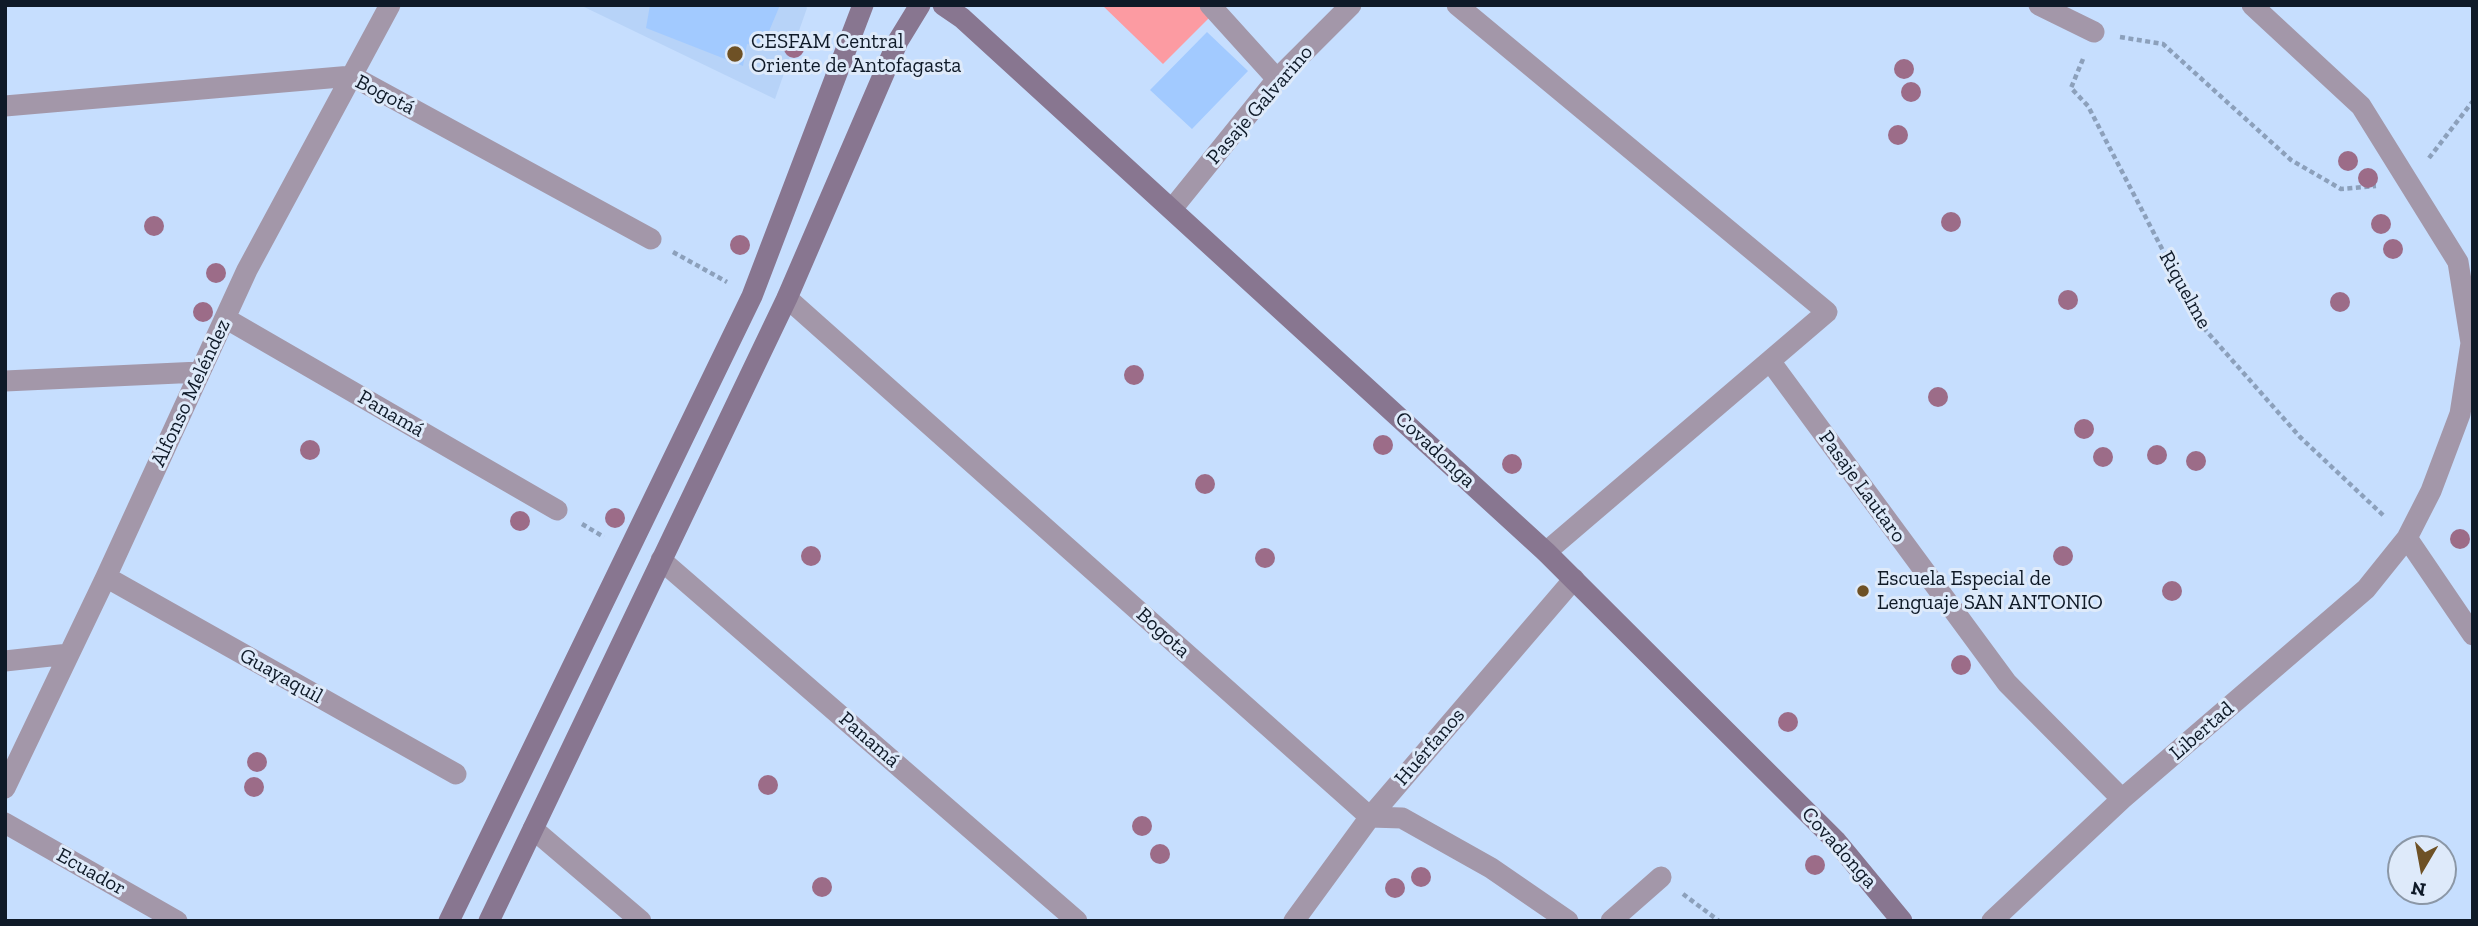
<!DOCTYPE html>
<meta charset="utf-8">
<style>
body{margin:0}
#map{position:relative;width:2478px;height:926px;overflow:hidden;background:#c6defe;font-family:"Zilla Slab",serif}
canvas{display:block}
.frame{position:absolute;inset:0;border:7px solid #0f1a28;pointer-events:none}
.north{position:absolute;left:2387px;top:835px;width:70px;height:70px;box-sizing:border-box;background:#deeafa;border:2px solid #8b97a6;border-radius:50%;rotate:190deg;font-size:19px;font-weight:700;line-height:28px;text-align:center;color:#0f1a28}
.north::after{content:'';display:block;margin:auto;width:24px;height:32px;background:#6e5125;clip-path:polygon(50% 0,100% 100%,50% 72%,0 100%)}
</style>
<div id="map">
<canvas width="2478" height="926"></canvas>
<div class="frame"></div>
<div class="north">N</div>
</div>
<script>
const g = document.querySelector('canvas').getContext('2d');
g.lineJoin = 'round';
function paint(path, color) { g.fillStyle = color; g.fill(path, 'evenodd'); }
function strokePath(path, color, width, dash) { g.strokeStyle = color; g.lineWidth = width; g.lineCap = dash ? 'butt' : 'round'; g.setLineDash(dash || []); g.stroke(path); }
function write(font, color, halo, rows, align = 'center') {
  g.font = font + ' "Zilla Slab",serif'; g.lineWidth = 6; g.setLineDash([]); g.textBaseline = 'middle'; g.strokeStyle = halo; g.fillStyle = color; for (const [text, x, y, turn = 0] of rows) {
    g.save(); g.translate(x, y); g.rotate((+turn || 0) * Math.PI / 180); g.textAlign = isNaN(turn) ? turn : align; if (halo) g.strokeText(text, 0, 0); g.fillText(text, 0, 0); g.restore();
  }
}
const built = new Path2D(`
 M580,5H805L807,8L775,99Z`);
const green = new Path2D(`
 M1102,5H1199L1211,16L1163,64Z`);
const building = new Path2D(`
 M650,5H780L762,48L747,44L743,66L646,28Z
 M1207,32L1248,71L1192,129L1150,90Z`);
const path = new Path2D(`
 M2471,5L2473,7
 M2120,37L2163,44L2291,160L2341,189L2376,186
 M2083,59L2071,88L2088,106L2202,326L2300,437L2385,517
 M2429,158L2473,101
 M673,252L727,282
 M582,524L604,537
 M1683,894L1719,921`);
const lane = new Path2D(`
 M1210,5L1277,79`);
const street = new Path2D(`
 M1457,5L1827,312L1546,552
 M2039,5L2094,32
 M2252,5L2361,106L2458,262L2471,343L2460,414L2431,491L2407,538L2473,635
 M5,106L352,76L651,239
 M1172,209L1277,79L1351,5
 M787,298L1370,817L1402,818L1491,868L1568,921
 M225,318L557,510
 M1770,361L2007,683L2122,799
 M5,381L200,372
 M661,560L1077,921
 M106,577L456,774
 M5,661L69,654
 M5,788L106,577L247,270L390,5
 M5,823L177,921
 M533,829L641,921
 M1294,921L1370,817L1574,579
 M1611,921L1661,877
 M1992,921L2122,799L2366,589L2407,538`);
const secondary = new Path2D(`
 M943,5L962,18L1546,552L1836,841L1902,921
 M449,921L752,296L863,5
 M489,921L787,298L898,41L920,5`);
const trees = [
 [794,48],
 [1904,69],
 [1911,92],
 [1898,135],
 [2348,161],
 [2368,178],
 [1951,222],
 [2381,224],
 [154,226],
 [740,245],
 [2393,249],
 [216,273],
 [2068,300],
 [2340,302],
 [203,312],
 [1134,375],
 [1938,397],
 [2084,429],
 [1383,445],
 [310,450],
 [2157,455],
 [2103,457],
 [2196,461],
 [1512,464],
 [1205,484],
 [615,518],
 [520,521],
 [2460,539],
 [811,556],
 [2063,556],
 [1265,558],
 [2172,591],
 [1961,665],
 [1788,722],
 [257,762],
 [768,785],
 [254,787],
 [1142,826],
 [1160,854],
 [1815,865],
 [1421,877],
 [822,887],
 [1395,888]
];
const markers = [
 [735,54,9,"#6e5125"],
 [1863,591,7,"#6e5125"]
];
const poiNames = [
 ["CESFAM Central",751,42],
 ["Oriente de Antofagasta",751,66],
 ["Escuela Especial de",1877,579],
 ["Lenguaje SAN ANTONIO",1877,603]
];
const streetNames = [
 ["Bogotá",385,95,27],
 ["Pasaje Galvarino",1260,105,-49],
 ["Riquelme",2185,290,61],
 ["Alfonso Meléndez",191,393,-65],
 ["Panamá",391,414,30],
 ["Covadonga",1435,450,43],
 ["Pasaje Lautaro",1862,487,54],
 ["Bogota",1163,633,42],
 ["Guayaquil",281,676,29],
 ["Libertad",2202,731,-41],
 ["Panamá",869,740,41],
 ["Huérfanos",1430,747,-49],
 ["Covadonga",1839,848,48],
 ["Ecuador",91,872,29]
];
paint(built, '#b7d3f8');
paint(green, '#fc9ba2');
paint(building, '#a2caff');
strokePath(path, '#8ca0bb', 4.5, [5, 3.5]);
strokePath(lane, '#a397a9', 21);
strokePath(street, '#a397a9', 21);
strokePath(secondary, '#887690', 21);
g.fillStyle = '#9c6c88';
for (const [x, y] of trees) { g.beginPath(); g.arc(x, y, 10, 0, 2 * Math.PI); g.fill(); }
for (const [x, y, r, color] of markers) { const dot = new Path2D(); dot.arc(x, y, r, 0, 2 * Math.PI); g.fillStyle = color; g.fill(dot); strokePath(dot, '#deeafa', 2.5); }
write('21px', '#0f1a28', '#deeafa', poiNames, 'left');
write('21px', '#0f1a28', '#deeafa', streetNames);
</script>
